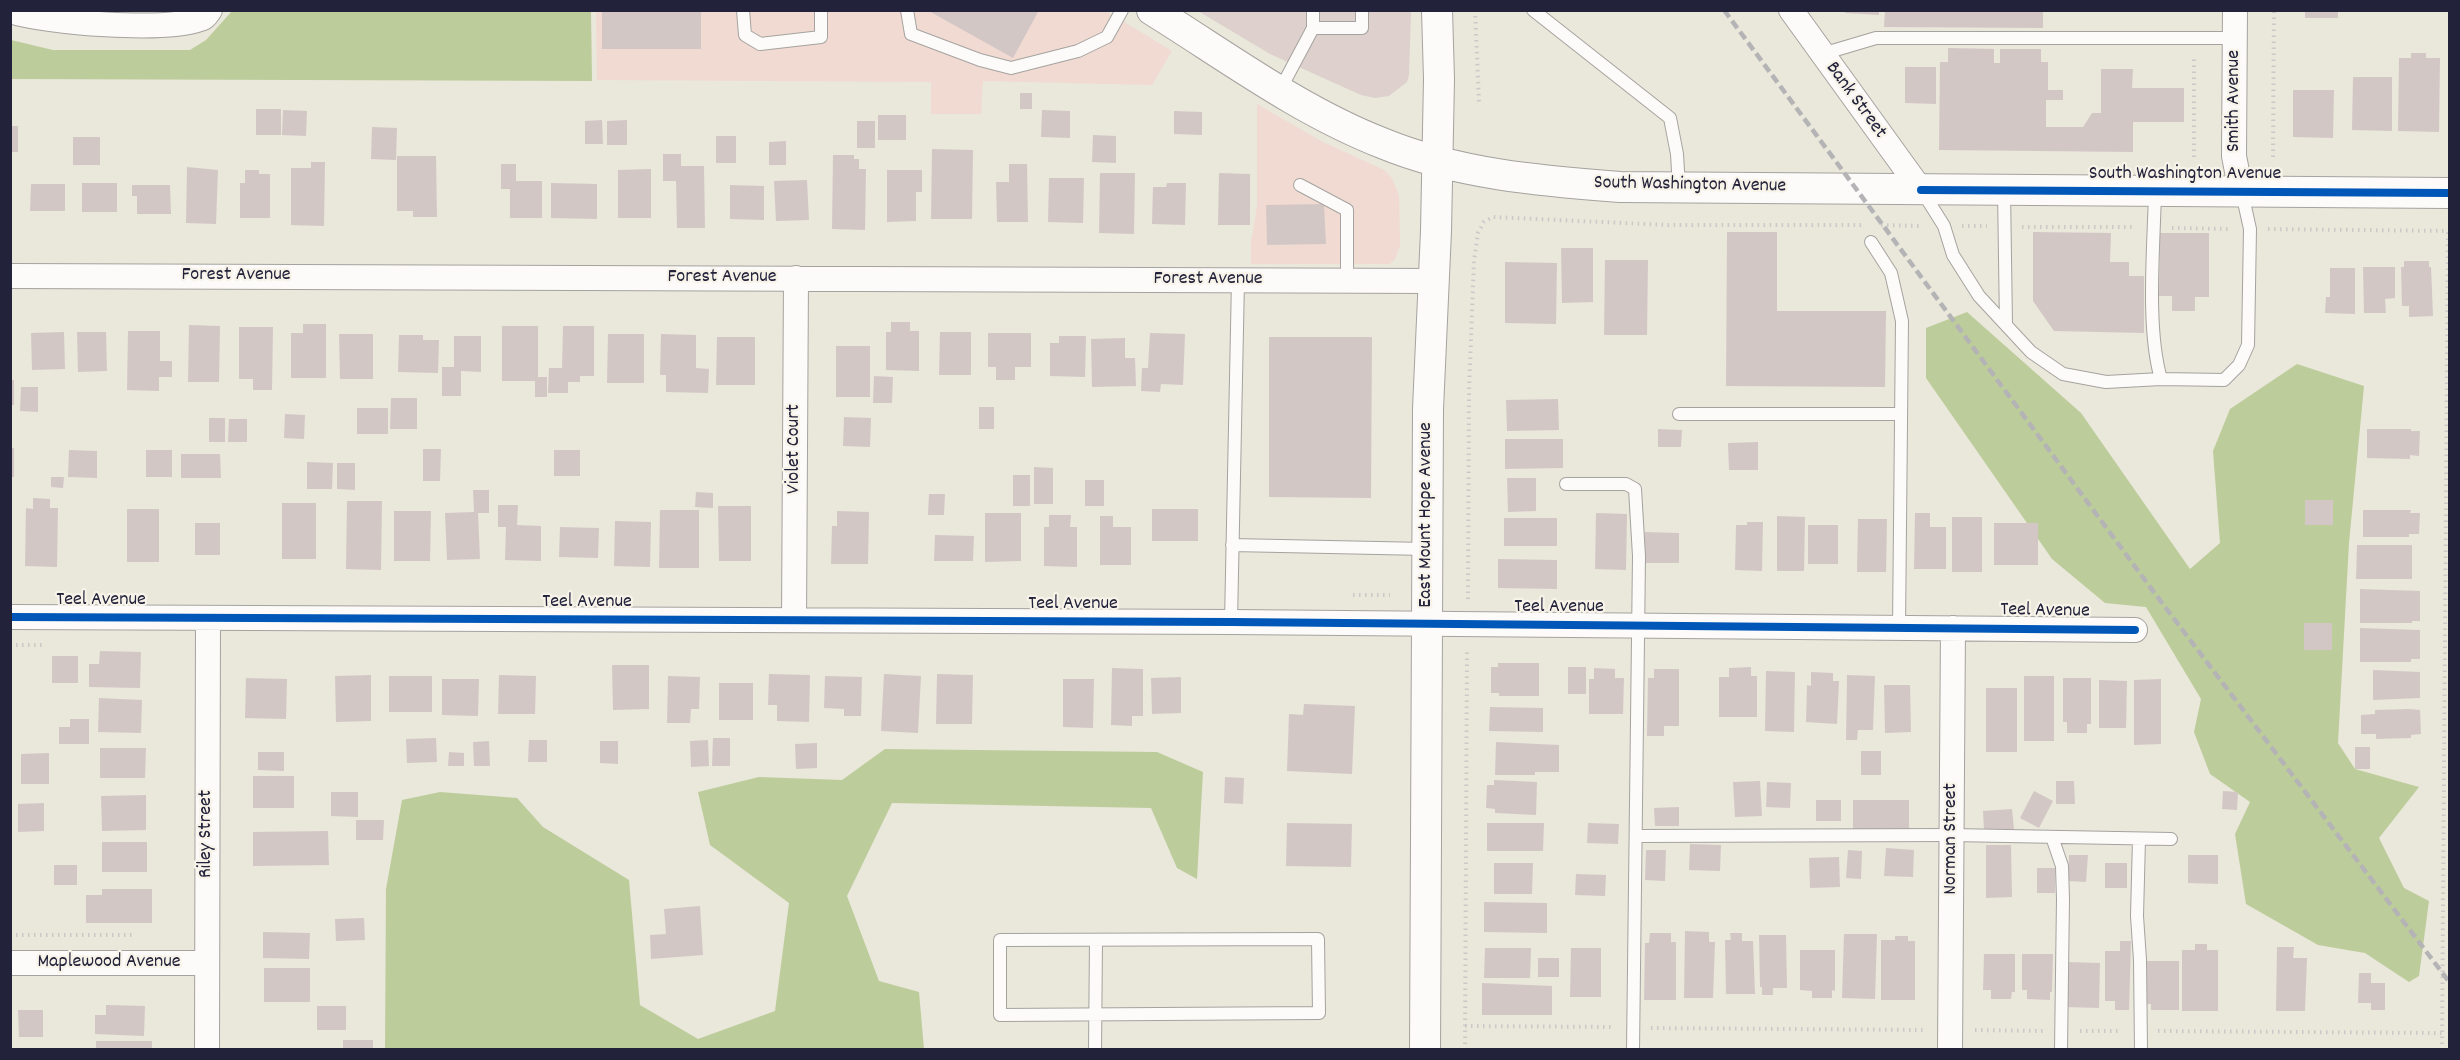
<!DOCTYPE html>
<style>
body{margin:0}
#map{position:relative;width:2460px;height:1060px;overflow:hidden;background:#eae7db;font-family:Dekko,sans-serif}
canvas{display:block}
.frame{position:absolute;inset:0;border:12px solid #22223b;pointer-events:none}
</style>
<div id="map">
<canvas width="2460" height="1060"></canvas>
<div class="frame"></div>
</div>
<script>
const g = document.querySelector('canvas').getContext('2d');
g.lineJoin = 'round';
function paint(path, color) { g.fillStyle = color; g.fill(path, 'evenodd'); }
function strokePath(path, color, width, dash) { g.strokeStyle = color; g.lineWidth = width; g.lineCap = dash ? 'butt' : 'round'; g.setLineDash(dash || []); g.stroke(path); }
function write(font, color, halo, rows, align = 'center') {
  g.font = font + ' Dekko,sans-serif'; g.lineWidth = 4.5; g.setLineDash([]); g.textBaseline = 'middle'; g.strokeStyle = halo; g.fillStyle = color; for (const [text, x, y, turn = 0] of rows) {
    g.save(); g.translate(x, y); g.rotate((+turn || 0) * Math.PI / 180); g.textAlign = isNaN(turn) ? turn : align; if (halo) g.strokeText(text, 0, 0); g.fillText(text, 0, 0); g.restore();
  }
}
const built = new Path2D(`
 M596,11H1106L1172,51L1152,85L983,81L981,114H931V82L597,80Z
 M1257,104L1321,141L1384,170L1392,178L1399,195L1400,246L1395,259L1390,264H1251V243L1257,206Z`);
const industrial = new Path2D(`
 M1198,11H1411L1409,75L1407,82L1389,96L1375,98L1361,95L1270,54Z`);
const forest = new Path2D(`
 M232,11H591L592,81L11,79V40L53,50H190L206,40Z
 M1967,312L2081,413L2190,569L2220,543L2213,451L2230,409L2297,364L2364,386L2349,543L2338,743L2355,769L2419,787L2379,838L2404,888L2429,901L2419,976L2409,982L2365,953L2318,945L2246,904L2235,834L2250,802L2210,774L2194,732L2201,699L2146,607L2105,603L2052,559L1926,378V328Z
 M885,749L1157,752L1203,772L1197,879L1177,868L1151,808L892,803L847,896L879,981L919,992L924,1049H385L386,889L402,800L440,792L517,798L543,827L629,880L640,1005L698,1039L775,1011L789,903L710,845L698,792L759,777L842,780Z`);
const building = new Path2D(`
 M602,10H701V49H602Z
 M927,10H1039L1013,58Z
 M1846,10H1879V15L1845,13Z
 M1885,10H2043V28L1884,27Z
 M2305,10H2338V18H2305Z
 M1948,48L1994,49V63H2000V49H2041V62H2048V90H2063V100H2046V127H2083L2092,113H2101V69H2133L2132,88H2184V122H2133V152L1939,150L1940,62H1948Z
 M2411,53H2426V58H2440L2439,132L2398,131L2399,58H2411Z
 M1905,67H1936V104L1905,103Z
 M2353,77H2392V131L2352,130Z
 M2293,90H2334L2333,138L2293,137Z
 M1020,93H1032V109H1020Z
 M256,109H281V135H256Z
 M283,110L307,111L306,136L282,135Z
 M1042,110L1070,111V138L1041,137Z
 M1174,111L1202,112V135L1174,134Z
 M878,115H906V140H878Z
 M602,120L603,144H585V121Z
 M627,120V145H607V121Z
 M857,121H875V148H857Z
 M10,126H18V152H10Z
 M372,127L397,128L396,160L371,159Z
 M1093,135L1116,136V163L1092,162Z
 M716,136H736V163H716Z
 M73,137H100V165H73Z
 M786,141V165H769V142Z
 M932,149L973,150L972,219H931Z
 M663,154H681V166H704L705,228H677L676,181H663Z
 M833,155H854V159H859V169H866L865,230L832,229Z
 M397,156H436L437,217H413V211H397Z
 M311,162H325L324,226L291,225V168H311Z
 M501,164H516V181H542V218H510V189H501Z
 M1009,164H1027L1028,222H997L996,182H1009Z
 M187,167L218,170L216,224L186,223Z
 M651,169V218H618V170Z
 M245,170H259V174H270V218H240V183H245Z
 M887,170H922V192H916V221L887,222Z
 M1100,173H1135L1134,234L1099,233Z
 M1219,173L1250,174V225H1218Z
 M1049,178H1084L1083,223L1048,222Z
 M807,180L809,220L776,221L774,181Z
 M82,183H117V212H82Z
 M551,183L597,184V219L551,218Z
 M1167,183H1186L1185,225L1152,224L1153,187H1166Z
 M31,184H65V211H30Z
 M132,185H170L171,214H137V196H132Z
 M730,185L764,186V220L730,219Z
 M1324,204L1326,244L1267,245L1266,205Z
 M1727,232H1777V311H1886L1885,387L1726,386Z
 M2033,232L2111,233L2110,262H2129V276H2144V333L2054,331L2033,301Z
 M2160,233H2209V297H2195V311H2172V296H2159Z
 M1561,248H1593V302L1562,303Z
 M1605,260H1648L1647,335H1604Z
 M2404,261H2429V267H2431L2433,316L2409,317V306H2402L2401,267H2404Z
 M1505,262L1557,263L1556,324L1505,323Z
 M2363,267H2395V298L2385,299L2386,313H2364Z
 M2330,268H2355V314L2325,313L2326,297H2330Z
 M891,322H910V331H919V371L886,370V332H891Z
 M303,324H326V378H291V333H303Z
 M189,325L220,326L219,382H188Z
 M502,326H538V377H547V397H535V381H502Z
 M563,326H594V376H580V382H568V393H548L549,368H562Z
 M239,327H273L272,390H253V379H239Z
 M128,331H160V361H172V377H159V391L127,390Z
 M64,332L65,369L32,370L31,333Z
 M77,332H106L107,371L78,372Z
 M940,332H971V375H939Z
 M988,333H1031V367H1015V380H996V367H988Z
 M1150,333L1185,334L1183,385L1161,384L1160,392L1141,391L1142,368H1148Z
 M339,334H373V379H340Z
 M608,334H644V383H607Z
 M661,334L696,335V368L709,369L708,393L666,392V375H660Z
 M399,335H423V340H439L438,373L398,372Z
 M454,336H481V372L461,371V396H442V367H454Z
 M1059,336H1086L1085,377L1050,376V343H1059Z
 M717,337H755V385H716Z
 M1269,337H1372L1371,498L1269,497Z
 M1125,338V358H1135L1136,386L1092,387L1091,339Z
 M836,346H870V397H836Z
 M874,376L893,377L892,403H873Z
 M10,380H14V405H10Z
 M21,387H38V412L20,411Z
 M391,398H417V429H390Z
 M1558,399L1559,430L1507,431L1506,400Z
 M979,407H994V429H979Z
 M357,408H388V434H357Z
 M285,414L305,415L304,439L284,438Z
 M844,417L871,418L870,447L843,446Z
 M209,418H225V442H209Z
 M229,419H247V442H228Z
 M1658,429L1682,430L1681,447H1658Z
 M2367,429H2411V431H2420L2419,456L2410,455V459L2367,458Z
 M1505,439H1563V468L1505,469Z
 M1758,442V470H1729L1728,443Z
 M10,448H14V477H10Z
 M423,449H441L440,481H423Z
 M69,450L97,451V478L68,477Z
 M146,450H172V477H146Z
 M554,450H580V476H554Z
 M181,454H220L221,478H181Z
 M307,462L333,463L332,489H307Z
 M337,463H355V490L337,489Z
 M1034,467L1053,468V504H1034Z
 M1013,475H1030V506H1013Z
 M51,477H64L63,488L51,487Z
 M1507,478H1536V511L1508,512Z
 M1085,480H1104V506H1085Z
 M473,490H489V513H478L480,559L447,560L445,513L474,512Z
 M696,492L713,493V508L695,507Z
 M929,494H945L944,515H928Z
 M33,498L50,499V508H58L57,567L25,566L26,508L33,509Z
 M2305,500H2333V525H2305Z
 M347,501H382L381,570L346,569Z
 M282,503H316V559H282Z
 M498,505H518L517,525L541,526V561L505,560L506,527H498Z
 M718,506H751V561H719Z
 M127,509H159V562H127Z
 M1152,509H1198V541H1152Z
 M660,510H699V568H659Z
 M2363,510H2411L2410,513H2420L2419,534H2409V537H2363Z
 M394,511H431L430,561H394Z
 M837,511L869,512L868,564H831L832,526H837Z
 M985,513H1021V561L985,562Z
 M1596,513L1627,514L1626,570L1595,569Z
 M1915,513H1930V527H1946V569H1914Z
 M1049,515H1071L1070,527H1077V567L1044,566V527H1049Z
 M1100,516H1113V527H1131V565H1100Z
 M1777,516L1805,517L1804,571H1777Z
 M1952,517H1982V572H1952Z
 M1504,518H1557V546H1504Z
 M1858,519H1887L1886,572H1857Z
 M615,521L651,522L650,567L614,566Z
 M1747,522H1763L1762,571L1735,570L1736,525H1747Z
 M195,523H220V555H195Z
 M1994,523H2038V565H1994Z
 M1808,525H1838V564H1808Z
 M560,527L599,528L598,558L559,557Z
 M1645,532L1679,533V563H1645Z
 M935,535L974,536L973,561H934Z
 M2357,545H2412V579H2356Z
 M1498,559L1557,560V589L1498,588Z
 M2360,589L2420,591V621H2412V623H2360Z
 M2304,623H2332V650H2304Z
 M2360,628L2420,630V659H2411V662H2360Z
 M100,651L141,652L140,688L89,687V664H99Z
 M52,656H78V683H52Z
 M1498,663H1539V696H1499V693H1491V667H1498Z
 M612,665H649V709L613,710Z
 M1568,667H1586V694H1568Z
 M1751,667V676H1757V717H1719V677H1729V668Z
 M1112,668L1143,669V716H1132V726L1111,725Z
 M1594,668L1615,669V678H1624L1623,714H1589V679H1594Z
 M1654,669H1679V726H1664V736H1647L1648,678H1654Z
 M2373,670L2420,672V698L2373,700Z
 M1766,671L1795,672L1794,732L1765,731Z
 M1811,672L1833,673V681H1839L1837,724L1806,722L1807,685L1811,686Z
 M769,674L810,675L809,722L777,721V705H768Z
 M884,674L921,676L918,733L881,731Z
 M937,674L973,675L972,724H936Z
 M371,675V721L336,722L335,676Z
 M499,675L536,676L535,714H498Z
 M1847,675L1875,676L1873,730H1858L1857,740H1846Z
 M389,676H432V712H389Z
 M668,676L700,677L699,709H691L690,723H667Z
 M825,676L862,677L861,716H844V709L824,708Z
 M2024,676H2054V741H2024Z
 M1181,677V713L1152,714L1151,678Z
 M246,678L287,679L286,719L245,718Z
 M2063,678H2091V724H2087V733H2067V722H2063Z
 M442,679H479L478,716L442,715Z
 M1063,679H1094L1093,728L1063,727Z
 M2161,679V744L2134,745V680Z
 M2099,680L2127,681L2126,728H2099Z
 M719,683H753V720H719Z
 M1884,685H1910L1911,732L1885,733Z
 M1986,688H2017V752H1986Z
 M99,698L142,700L141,733L98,732Z
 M1304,704L1355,706L1352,774L1287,771L1289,714L1303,715Z
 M1490,707L1543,708V732L1489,731Z
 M2409,709L2420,710L2421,734L2411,735V738L2376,739V734H2361V715L2375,714V710Z
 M70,719H89V744H59V727H70Z
 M436,738L437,762L407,763L406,739Z
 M713,738H730V766H712Z
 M529,740H547V762H528Z
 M708,740L709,766L691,767L690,741Z
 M489,741L490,766H474L473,742Z
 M600,741H618V764L600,763Z
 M1496,742L1559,745V772H1535V775H1495Z
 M817,743V768L796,769L795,744Z
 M2355,747H2370V769H2355Z
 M100,748H146L145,778H100Z
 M1861,751H1881V775H1861Z
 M258,752H284V771L258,770Z
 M449,752L464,753V766H448Z
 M49,753V784H21V754Z
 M253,776H294V808H253Z
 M1225,777L1244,778L1243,804L1224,803Z
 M1494,780L1537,782L1536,815L1495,813V809L1486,808L1487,785H1494Z
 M1760,781L1762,816L1735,817L1733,782Z
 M2056,781H2074L2075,804H2056Z
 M1767,782L1791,783L1790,808L1766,807Z
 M2034,791L2053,801L2039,828L2020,818Z
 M2223,791L2238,792L2237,810L2222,809Z
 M331,792H358V817L331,816Z
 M146,795V830L102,831L101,796Z
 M1816,800H1841V821H1816Z
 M1853,800H1909V830H1853Z
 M44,803V831L18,832V804Z
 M1679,807V826H1655L1654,808Z
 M2012,809L2014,829L1984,830L1983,811Z
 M356,820H384L383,840H356Z
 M1287,823L1352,824L1351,867L1286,866Z
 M1487,823H1544L1543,851H1487Z
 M1588,823L1619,824L1618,844L1587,843Z
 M328,831L329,865L253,866V832Z
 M102,842H147V872H102Z
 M1690,844L1721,845L1720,871L1689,870Z
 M1986,845H2011L2012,897L1986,898Z
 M1886,848L1914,850L1913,877L1884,876Z
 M1646,850H1666L1665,881L1645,880Z
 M1848,850L1862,851L1861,879L1846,878Z
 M2069,855H2088L2086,882L2068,881Z
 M2188,855H2218V884L2188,883Z
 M1839,857L1840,887L1810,888L1809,858Z
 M1494,863H1533L1532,894H1494Z
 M2105,863H2127V888H2105Z
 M54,865H77V885H54Z
 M2037,868H2055V893H2037Z
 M1576,874L1606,875L1605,896L1575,895Z
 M102,889H152V923H86V895H102Z
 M1484,902L1547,903V933L1484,932Z
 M700,906L703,955L651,959L650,935L666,934L664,909Z
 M364,918L365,940L336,941L335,919Z
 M1685,931L1709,932V942H1715L1713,998H1684Z
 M263,932L310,933L309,959L263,958Z
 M1650,933H1671V942H1676V1000H1644L1645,943H1649Z
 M1730,933H1742V941H1753L1755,994H1726L1725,940H1731Z
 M1844,934H1877L1875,999L1842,998Z
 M1759,935H1786L1787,988H1773V995H1762V987H1760Z
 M1895,936H1908V941H1915V1000H1881V940H1895Z
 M2120,941H2131L2129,1010H2115V1001H2105V951H2120Z
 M2195,944H2207V950H2218V1011H2182V950H2195Z
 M2277,947H2294L2293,958H2307L2305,1011H2276Z
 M1485,948H1531L1530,978H1484Z
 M1571,948H1601V997H1570Z
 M1800,950H1835V991L1832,990V998H1812V991L1800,990Z
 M1984,954H2015V992H2012L2011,999H1991V990H1983Z
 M2022,954H2053L2052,992H2050V1000L2027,999V990H2022Z
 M1538,958H1559V977H1538Z
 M2144,961H2179V1010H2151V1004H2145Z
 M2067,962L2100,963L2099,1008L2066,1007Z
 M264,968H310V1002H264Z
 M2359,973H2371V983H2385V1010H2371V1003H2358Z
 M1482,983L1552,986V1015H1482Z
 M106,1005L145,1006L144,1036L95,1034V1015H106Z
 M317,1006H346V1030H317Z
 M18,1010H43V1037H19Z
 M343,1040H373V1050H343Z
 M96,1041H152V1050H96Z`);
const path = new Path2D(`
 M1475,10L1479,102
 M2194,157V56
 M2273,157L2274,10
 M1881,225L1921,226
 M1962,226H1987
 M2022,227H2134
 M2172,228L2230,229
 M2268,229L2450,231
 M1353,595H1390
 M1468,599L1469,391L1474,261L1478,233L1484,222L1493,217L1667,225H1862
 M10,645H42
 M10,935H136
 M1465,1026L1614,1027
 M1651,1028L1926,1030
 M1975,1030L2043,1031
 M2080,1031H2121
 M2158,1031L2442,1033
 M1465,1050L1467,648
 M2442,1050L2448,231`);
const service = new Path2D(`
 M743,10L745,35L760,44L821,37V10
 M907,10L911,34L980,60L1011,68L1078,51L1107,37L1122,10
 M1533,10L1670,118L1677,154L1679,188
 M1313,28H1362V10
 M1822,54L1876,38H2235
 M1280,90L1313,28V10
 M1300,185L1347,210V280
 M2004,190L2006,325
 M1922,191L1944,226L1953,255L1979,296L2031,352L2063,374L2106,382L2161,379
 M2155,191C2154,245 2146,328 2161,379L2224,380L2239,365L2248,345L2250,229L2242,193
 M1871,242L1891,273L1902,321L1899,627
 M1679,414H1901
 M1566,484H1626L1635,489L1639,556L1633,1050
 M1232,545L1426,549
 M1231,622L1238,280
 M1637,836L1952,835L2171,839
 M2052,837L2062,866L2063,899L2061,1050
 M2139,839L2137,916L2140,960L2141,1050
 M1318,939L1319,1013L1000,1015V940Z
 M1095,1050L1096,940`);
const minor = new Path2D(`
 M1791,10L1921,190
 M2235,10L2234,156L2241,192
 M10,11C48,23 164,32 200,19C205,18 207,14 210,10
 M10,276L1433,281
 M10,617L1231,622L2135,630
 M794,620L796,278
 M10,963H207
 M207,1050L208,618
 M1950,1050L1953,628`);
const tertiary = new Path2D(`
 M1152,10C1226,56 1300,111 1382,143C1457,174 1540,181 1620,187L2450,193
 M1425,1050L1428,409L1436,231L1439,79L1437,10`);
const rail = new Path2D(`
 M1724,10L2156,595L2450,983`);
const cycleway = new Path2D(`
 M1921,190L2450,193
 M10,617L1231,622L2135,630`);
const streetNames = [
 ["Bank Street",1855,101,54],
 ["Smith Avenue",2235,101,-90],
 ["South Washington Avenue",2185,175],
 ["South Washington Avenue",1690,186,1],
 ["Forest Avenue",236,276],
 ["Forest Avenue",722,278],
 ["Forest Avenue",1208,280],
 ["Violet Court",795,449,-90],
 ["East Mount Hope Avenue",1427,515,-90],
 ["Teel Avenue",101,601],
 ["Teel Avenue",587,603],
 ["Teel Avenue",1073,605],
 ["Teel Avenue",1559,608],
 ["Teel Avenue",2045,612,1],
 ["Riley Street",207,834,-90],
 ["Norman Street",1952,839,-90],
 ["Maplewood Avenue",109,963]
];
paint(built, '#f1dad2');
paint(industrial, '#ddd0cd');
paint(forest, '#bdcc9b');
paint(building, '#d3c7c6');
strokePath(service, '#a5a39f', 14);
strokePath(minor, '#a5a39f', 26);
strokePath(tertiary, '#a5a39f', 32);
strokePath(path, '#cac9c8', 4, [1.5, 4.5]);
strokePath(service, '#fcfbfa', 12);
strokePath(minor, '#fcfbfa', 24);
strokePath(tertiary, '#fcfbfa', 30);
strokePath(rail, '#b4b3b5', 4.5, [9, 4.5]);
strokePath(cycleway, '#0057b8', 8);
write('20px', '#22223b', '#f7f3e8', streetNames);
</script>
